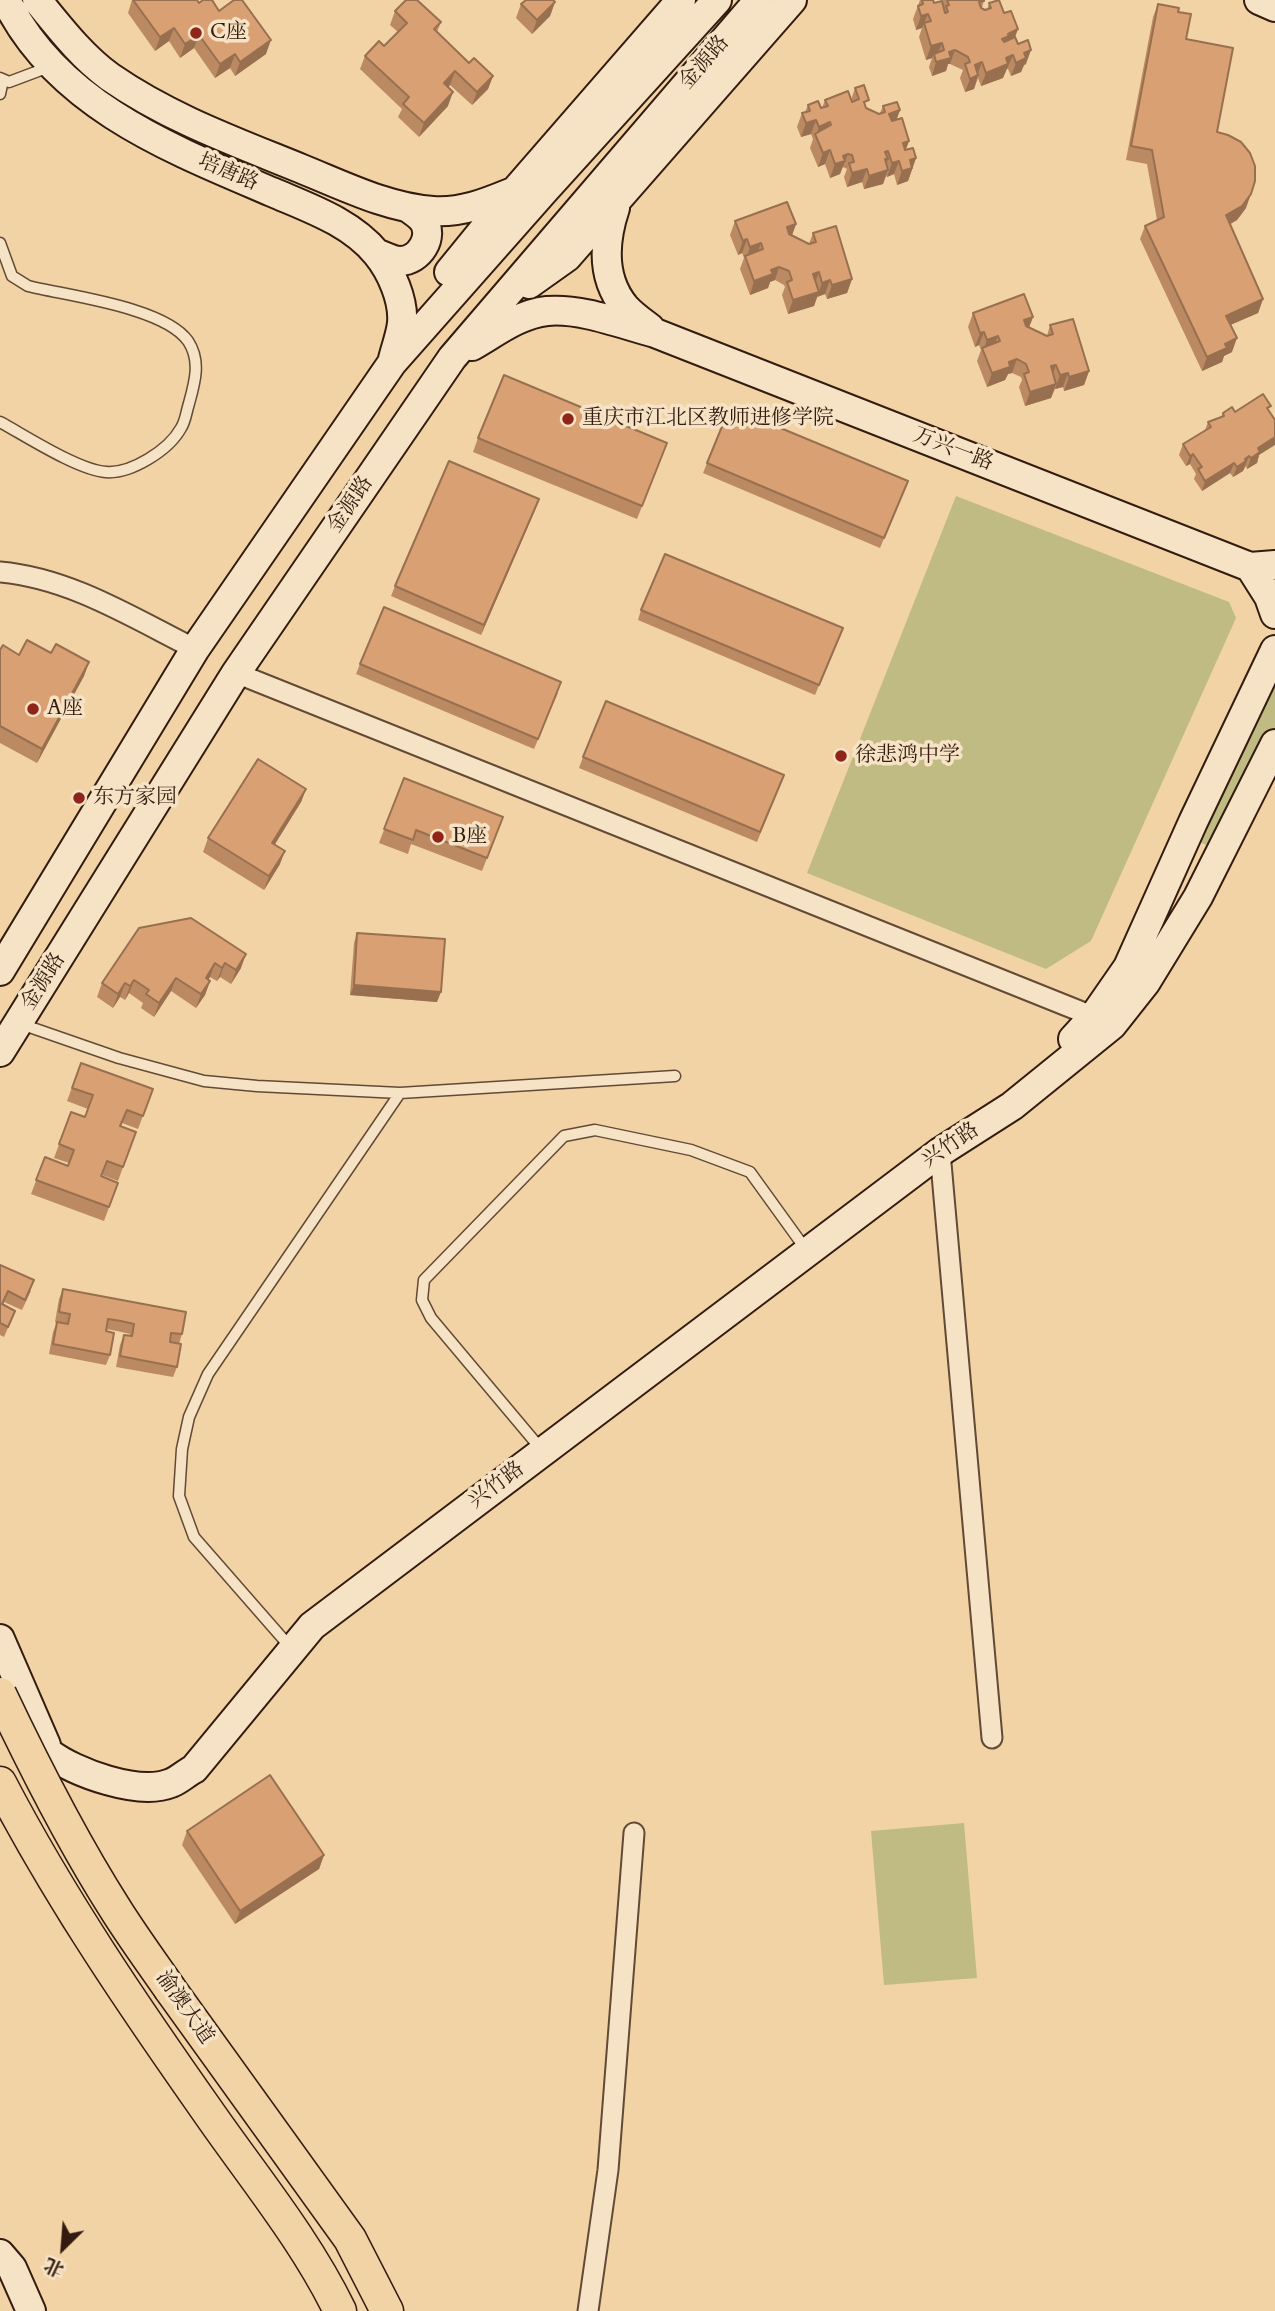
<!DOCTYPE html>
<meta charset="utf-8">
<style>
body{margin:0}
#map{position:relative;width:1275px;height:2311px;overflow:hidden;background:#f1d3a6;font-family:Cardo,"Noto Serif SC",serif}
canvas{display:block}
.north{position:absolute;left:28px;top:2213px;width:70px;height:70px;-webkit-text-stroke:5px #f6e2c5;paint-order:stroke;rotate:205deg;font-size:19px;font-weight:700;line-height:28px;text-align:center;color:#331c0f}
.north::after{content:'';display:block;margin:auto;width:24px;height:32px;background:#331c0f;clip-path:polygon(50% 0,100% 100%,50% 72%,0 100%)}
</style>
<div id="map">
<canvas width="1275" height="2311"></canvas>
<div class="north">北</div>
</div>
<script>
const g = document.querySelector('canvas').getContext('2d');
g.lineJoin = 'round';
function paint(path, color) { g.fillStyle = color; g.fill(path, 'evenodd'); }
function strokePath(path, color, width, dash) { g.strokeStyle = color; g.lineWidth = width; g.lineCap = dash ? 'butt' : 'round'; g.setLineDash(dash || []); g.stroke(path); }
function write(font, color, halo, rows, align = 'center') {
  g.font = font + ' Cardo,"Noto Serif SC",serif'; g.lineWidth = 7; g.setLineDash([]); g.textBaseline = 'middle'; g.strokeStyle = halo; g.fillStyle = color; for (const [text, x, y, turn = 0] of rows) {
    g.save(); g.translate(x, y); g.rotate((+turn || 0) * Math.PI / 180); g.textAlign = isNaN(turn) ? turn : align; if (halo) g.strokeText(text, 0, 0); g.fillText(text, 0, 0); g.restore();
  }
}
const green = new Path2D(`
 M956,496L1229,602L1236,618L1091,941L1046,969L807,873Z
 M1275,680V727L1211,847L1197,841Z
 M964,1823L977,1978L884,1985L871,1831Z`);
const lane = new Path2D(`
 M0,78L9,82L49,67
 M0,94L3,80
 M0,243L12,276L28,286C68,296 164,307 188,341C202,362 194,385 188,407C186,414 185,422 181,428C169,450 131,474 106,472C78,470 26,436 0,422
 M21,1024L119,1058L204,1081L257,1086L400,1093L675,1076
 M541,1449L431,1318L422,1300L424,1280L564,1136L595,1130L691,1150L750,1172L807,1251
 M291,1648L194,1537L179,1496L182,1449L189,1417L208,1374L400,1093`);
const street = new Path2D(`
 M0,572C70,578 133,618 195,649
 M236,673L1102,1020
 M940,1152L992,1738
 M588,2311L608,2170L634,1833`);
const secondary = new Path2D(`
 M6,0C57,105 171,149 272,192C309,208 351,222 377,254C391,271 404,300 402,323C401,334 396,347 393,359
 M37,0C59,27 82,57 110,77C169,118 236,142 302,169C344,186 388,208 433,211C463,213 488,202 515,191
 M1259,0L1275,7
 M615,208C604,241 601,278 625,307C632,315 642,322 650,328
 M378,254C384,256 393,261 400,261C419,261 435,237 423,220C420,216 414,212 410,209
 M449,272L515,191L681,0
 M529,284L567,257L792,0
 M472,346C495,333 519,314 547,311C582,308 621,324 655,333L1250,567
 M1275,565L1250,567L1269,597L1275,614
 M0,971L195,649L392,363L544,191L717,0
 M1073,1039L1094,1016L1128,967L1193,822L1275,650
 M0,1052L236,673L452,358L759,0
 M0,1639L46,1745
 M17,1724C27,1733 37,1745 49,1753C75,1773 139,1796 171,1783C179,1780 186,1773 194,1769L312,1626L940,1152L1012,1106L1112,1025L1146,982L1198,897L1275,744
 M0,2254L12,2268L31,2311`);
const primary = new Path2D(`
 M0,1783C61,1900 135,2008 211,2116C255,2179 306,2241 340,2311
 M170,1989L350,2239L387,2311`);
const primaryBridge = new Path2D(`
 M0,1694C35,1768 72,1841 116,1910C133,1937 152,1963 170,1989`);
const wall = new Path2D(`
 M132,0H197L199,3L219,11L266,54L235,76L230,68L215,78L194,48L180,58L169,41L155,51L128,13Z
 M920,0H933L934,3H942L943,0H984L982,8L987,10L989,3L1015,38L1026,64L1024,65L1021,72L1011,76L1008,69H1006L1003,78L981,86L978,78L974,89L965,92L960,78L963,70L950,64H948L946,71L932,76L929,67L932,58L926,60L919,37L922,28L916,30L913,19Z
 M555,2L550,16L532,34L516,18L521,4Z
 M1158,4L1178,12L1217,132L1246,208L1237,220L1230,224L1263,299L1258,313L1230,325L1232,352L1224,356L1222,362L1202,371L1140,239L1145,226L1157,220L1147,164L1126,160L1153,17Z
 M395,11L441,22L437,32L469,63L493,76L488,89L472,105L450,85L448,87V106L419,137L398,117L402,109L360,69L365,56L384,46L398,32L390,25Z
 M855,88L866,108L879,114L880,113L883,106L900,110L896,120L906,150L916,158L908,181L897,185L894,174L887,177L886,175L883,184L864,189L862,182L847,187L844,177L847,169L843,167L842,168L840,174L830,178L825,164L818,167L810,148L813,139L811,134L801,137L797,127L802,113L805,112L808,105L822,108L825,100H851Z
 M735,221L796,224L792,235L809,244L813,233L852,279L847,293L827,299L825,294L817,297L814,306L788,314L782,295L785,287L784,285L775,280L770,282L768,288L750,295L740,269L744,258L742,253L738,255L730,235Z
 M973,313L1033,317L1029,327L1047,336L1050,325L1089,371L1084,385L1064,391L1063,387L1055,389L1051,398L1025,406L1019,387L1022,380L1021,377L1012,373L1008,374L1005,380L987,387L977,361L981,350L979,345L975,347L968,327Z
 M1269,411L1259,455L1257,463L1247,469L1246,466L1243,471L1233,477L1230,473L1202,491L1194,479L1196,474L1190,464L1186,466L1179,455L1183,444L1205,430L1208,422L1221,417L1223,413Z
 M478,438L662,457L637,519L473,452Z
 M707,463L908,481L880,548L703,473Z
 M535,510L481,635L391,596L395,586Z
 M641,610L843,628L815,695L638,620Z
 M0,650L19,655L51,653L89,662L84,676L37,763L0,743Z
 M360,664L558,693L534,749L356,674Z
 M583,757L784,775L757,842L579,768Z
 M404,778L503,817L482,871L411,844L408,854L379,843Z
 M306,789L301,802L275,844L280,864L264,890L203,852L208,838Z
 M139,928L241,968L231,984L220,977L217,981L210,977L208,980L210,981L205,995L196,1008L171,991L154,1017L141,1008L143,1003L129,993L125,1000L120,997L113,1008L97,997L102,983Z
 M357,933L437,1002L350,995L354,943Z
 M81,1063L153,1089L138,1129L122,1123L120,1126L136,1132L118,1181L102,1175L101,1176L118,1183L104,1221L31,1194L45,1157L68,1166L69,1163L54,1158L71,1112L85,1117L88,1109L67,1101Z
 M0,1265L31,1291L22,1310L4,1302L3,1305L11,1321L4,1337L0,1335Z
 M63,1289L182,1334L179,1344L177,1367L173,1377L116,1367L120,1345L124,1335L130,1336V1334L117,1331L106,1329L110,1355L106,1365L49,1354L53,1332L57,1323L55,1322L59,1299Z
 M187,1831L324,1855L319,1869L235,1924L182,1845Z`);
const shadedWall = new Path2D(`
 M555,2L550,16L532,34L537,20Z
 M928,14L922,28L916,30L921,16Z
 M174,28L169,41L155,51L160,37Z
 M1018,29L1013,43L1004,50L1002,39L1008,34Z
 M199,35L194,48L180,58L185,44Z
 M271,40L266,54L235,76L240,62Z
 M942,43L937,56L934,54L932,58L926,60L931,46Z
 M955,50L950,64H948L946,71L932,76L936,62L949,52Z
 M1031,50L1026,64L1024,65L1021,72L1011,76L1016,63L1024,53Z
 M235,54L230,68L215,78L220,64Z
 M1013,55L1003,78L981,86L986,73L1006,58Z
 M982,62L977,76L970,79L975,65Z
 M455,71L450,85L439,97L444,83Z
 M978,75L974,89L965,92L970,79Z
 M493,76L488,89L472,105L477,92Z
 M453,92L448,106L419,137L424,123Z
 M900,110L895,124L884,127L889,114Z
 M816,120L811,134L801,137L806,123Z
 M830,122L825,136L816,135L819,127Z
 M909,141L904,155L903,143Z
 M830,150L825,164L818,167L823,153Z
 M888,151L885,159H888L883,172L888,170L883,184L864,189L869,176L885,152Z
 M848,154L840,174L830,178L835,164L843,156Z
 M916,158L908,181L897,185L902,171L910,160Z
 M899,161L894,174L887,177L892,163Z
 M867,169L862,182L847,187L852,173Z
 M1251,194L1246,208L1237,220L1222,229L1226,215Z
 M796,224L791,238L787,227Z
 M747,239L742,253L738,255L743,241Z
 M761,243L756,257L746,259L750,247Z
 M779,267L775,280L770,282L768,288L750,295L754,281L771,270Z
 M819,272L814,286L813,274Z
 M852,279L847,293L827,299L832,285Z
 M830,280L825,294L817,297L822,283Z
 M819,292L814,306L788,314L793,300Z
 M1263,299L1258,313L1221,329L1226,316Z
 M1033,317L1028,330L1024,320Z
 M984,332L979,345L975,347L980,333Z
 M998,336L993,349L983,351L987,340Z
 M1237,338L1232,352L1224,356L1222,362L1202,371L1207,357L1225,344Z
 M1017,359L1012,373L1008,374L1005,380L987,387L992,373L1009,362Z
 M1056,365L1051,378V366Z
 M1089,371L1084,385L1064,391L1069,377Z
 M1068,373L1063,387L1055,389L1060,375Z
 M1056,384L1051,398L1025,406L1030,392Z
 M1275,437V445L1259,455L1257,463L1247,469L1251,458L1258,448Z
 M1193,454L1190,464L1186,466L1190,456Z
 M1249,456L1243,471L1233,477L1237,467Z
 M1234,463L1230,473L1202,491L1205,481Z
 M539,499L535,510L481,635L484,625Z
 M89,662L84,676L37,763L42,749Z
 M306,789L301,802L267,857L272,843Z
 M285,851L280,864L264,890L269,876Z
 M246,954L241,968L231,984L236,970Z
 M215,963L210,977L201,992L206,978Z
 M225,963L220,977L217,981L222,968Z
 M176,978L171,991L154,1017L159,1003Z
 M134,980L129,993L125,1000L130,986Z
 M210,981L205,995L196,1008L201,994Z
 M125,983L120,997L113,1008L118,994Z
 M354,985L441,992L437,1002L350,995Z
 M324,1855L319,1869L235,1924L240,1911Z`);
const building = new Path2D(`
 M133,0H197L199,3L203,0H212L219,11L234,0H242L271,40L240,62L235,54L220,64L199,35L185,44L174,28L160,37Z
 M406,0H417L441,22L434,29L469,63L474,58L493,76L477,92L455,71L444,83L453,92L424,123L403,104L409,97L365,56L379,41L384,46L407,23L395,11Z
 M526,0H553L555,2L537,20L521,4Z
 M922,0H933L934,3L942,1L945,13L948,12L946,6L949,5L947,0H984V1L979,2L981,8L985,10L991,8L989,3L999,0L1004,13L1011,11L1018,29L1008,34L1009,36L1002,39L1004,42L1015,37L1018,44L1028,40L1031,50L1024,53L1026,58L1016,63L1013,55L1006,58L1008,64L986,73L982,62L975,65L978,75L970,79L965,64L970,62L968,57L955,50L949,52L951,58L936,62L934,54L944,50L942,43L931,46L924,23L931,21L928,14L921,16L918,6L923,4Z
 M1158,4L1179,8L1178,12L1191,14L1186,39L1233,48L1217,132L1228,135L1241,142L1250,153L1255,166V181L1251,194L1242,206L1226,215L1263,299L1226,316L1237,338L1225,344L1227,348L1207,357L1145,226L1164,217L1152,150L1131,146Z
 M864,85L869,100L864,102L866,108L879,114L885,112L883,106L897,102L900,110L889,114L892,121L902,118L909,141L903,143L905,150L913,148L916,158L910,160L912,168L902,171L899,161L892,163L888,151L885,152L888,159H885L888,170L869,176L867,169L852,173L849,163L854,162L852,155L848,154L843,156L845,161L835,164L830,150L823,153L815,134L831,125L830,122L819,127L816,120L806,123L802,113L810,111L808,105L818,101L821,108L828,106L825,100L848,91L852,102L859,99L855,88Z
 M787,202L796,224L787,227L789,234L809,244L816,242L813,233L836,226L852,279L832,285L830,280L822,283L819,272L813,274L819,292L793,300L787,282L792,280L789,271L779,267L771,270L773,274L754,281L745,256L763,249L761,243L750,247L747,239L743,241L735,221Z
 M1024,294L1033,317L1024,320L1026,326L1047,336L1053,334L1050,325L1073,319L1089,371L1069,377L1068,373L1060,375L1056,365L1051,366L1056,384L1030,392L1024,374L1029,372L1026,364L1017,359L1009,362L1010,367L992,373L982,348L1000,341L998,336L987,340L984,332L980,333L973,313Z
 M504,375L667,443L642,506L478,438Z
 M1263,394L1271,406L1267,408L1275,420V437L1258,448L1260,452L1251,458L1249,456L1245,459L1246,461L1237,467L1234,463L1205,481L1198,469L1202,467L1193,454L1190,456L1183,444L1211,427L1208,422L1224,416L1223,413L1232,407L1235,412Z
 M730,407L908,481L884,538L707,463Z
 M449,461L539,499L484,625L395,586Z
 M665,554L843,628L819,685L641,610Z
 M384,607L561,682L538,739L360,664Z
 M27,640L51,653L56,644L89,662L42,749L0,726V650L3,645L19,655Z
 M606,701L784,775L760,832L583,757Z
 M258,759L306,789L272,843L285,851L269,876L208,838Z
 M404,778L503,817L487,858L416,830L413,840L384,829Z
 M191,918L246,954L236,970L225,963L222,968L215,963L206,978L210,981L201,994L176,978L159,1003L146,994L149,990L134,980L130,986L125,983L118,994L102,983L139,928Z
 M357,933L445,939L441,992L354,985Z
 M81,1063L153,1089L143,1116L127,1110L120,1126L136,1132L123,1167L107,1161L101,1176L118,1183L109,1207L36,1180L45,1157L68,1166L74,1150L59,1144L71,1112L85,1117L93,1095L72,1088Z
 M0,1265L34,1280L25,1300L8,1291L2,1304L15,1311L8,1327L0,1323Z
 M63,1289L186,1312L182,1334L171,1333L170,1342L181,1344L177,1367L120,1356L124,1335L132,1336L134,1324L121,1321L108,1319L106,1331L114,1333L110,1355L53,1344L57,1322L68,1324L70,1314L59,1312Z
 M270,1775L324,1855L240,1911L187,1831Z`);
const markers = [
 [196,33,7,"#8f2418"],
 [568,419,7,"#8f2418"],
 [33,709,7,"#8f2418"],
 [841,756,7,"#8f2418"],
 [79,798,7,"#8f2418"],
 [438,837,7,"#8f2418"]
];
const poiNames = [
 ["C座",210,33],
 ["重庆市江北区教师进修学院",582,419],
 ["A座",47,709],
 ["徐悲鸿中学",855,756],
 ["东方家园",93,798],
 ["B座",452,837]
];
const streetNames = [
 ["金源路",705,63,-49],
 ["培唐路",228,173,23],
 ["万兴一路",953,450,21],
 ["金源路",351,505,-56],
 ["金源路",44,982,-58],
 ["兴竹路",951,1146,-34],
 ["兴竹路",497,1486,-37],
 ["渝澳大道",184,2008,55]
];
paint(green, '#c0bb82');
strokePath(lane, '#624a35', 13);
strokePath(street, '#624a35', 23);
strokePath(secondary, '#331c0f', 32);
strokePath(primary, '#331c0f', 35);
strokePath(lane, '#f6e2c5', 10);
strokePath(street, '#f6e2c5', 19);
strokePath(secondary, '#f6e2c5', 28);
strokePath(primary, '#f1d3a6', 32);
strokePath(primaryBridge, '#331c0f', 35, []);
strokePath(primaryBridge, '#f1d3a6', 32);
paint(wall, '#bb8a63');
paint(shadedWall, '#987050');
paint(building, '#d9a073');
strokePath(building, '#987050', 2);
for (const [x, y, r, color] of markers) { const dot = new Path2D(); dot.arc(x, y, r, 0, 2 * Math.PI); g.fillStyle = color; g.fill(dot); strokePath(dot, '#f6e2c5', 2.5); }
write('21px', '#331c0f', '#f6e2c5', poiNames, 'left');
write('21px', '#331c0f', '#f6e2c5', streetNames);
</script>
